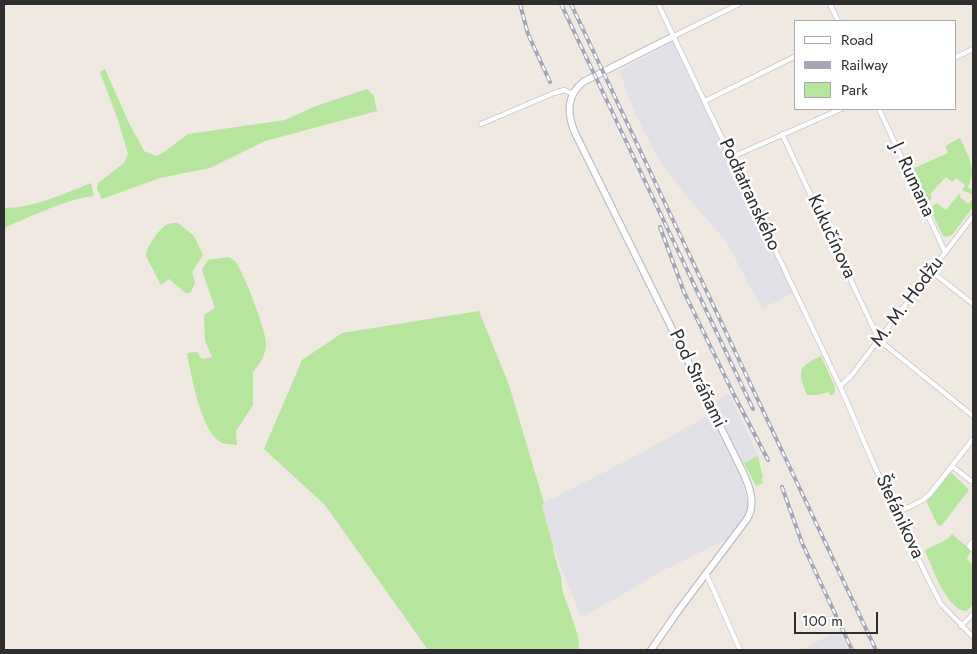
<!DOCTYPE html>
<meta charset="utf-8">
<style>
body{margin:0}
#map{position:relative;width:977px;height:654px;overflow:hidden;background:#efe9e1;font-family:Jost,sans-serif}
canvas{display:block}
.frame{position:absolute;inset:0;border:5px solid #2e2e2e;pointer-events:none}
.legend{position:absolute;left:794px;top:20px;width:162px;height:90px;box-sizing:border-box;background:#fff;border:1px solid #ababab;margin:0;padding:6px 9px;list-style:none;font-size:15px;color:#2e2e2e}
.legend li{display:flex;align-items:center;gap:10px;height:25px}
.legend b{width:25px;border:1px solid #ababab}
.scale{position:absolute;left:794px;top:612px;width:84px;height:22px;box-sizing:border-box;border:2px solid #2e2e2e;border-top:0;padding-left:6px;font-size:15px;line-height:18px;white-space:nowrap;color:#2e2e2e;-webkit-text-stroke:4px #fff;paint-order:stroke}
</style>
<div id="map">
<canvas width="977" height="654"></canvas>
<div class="frame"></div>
<ul class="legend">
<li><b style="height:6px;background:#fff"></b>Road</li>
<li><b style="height:6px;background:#a3a6b8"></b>Railway</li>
<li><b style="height:14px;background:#b6e59e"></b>Park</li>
</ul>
<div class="scale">100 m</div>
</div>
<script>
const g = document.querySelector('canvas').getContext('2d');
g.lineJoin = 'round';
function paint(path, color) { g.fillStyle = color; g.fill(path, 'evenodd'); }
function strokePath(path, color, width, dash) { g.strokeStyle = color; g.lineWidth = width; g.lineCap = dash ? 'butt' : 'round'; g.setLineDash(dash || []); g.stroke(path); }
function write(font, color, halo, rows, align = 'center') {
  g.font = font + ' Jost,sans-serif'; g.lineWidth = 5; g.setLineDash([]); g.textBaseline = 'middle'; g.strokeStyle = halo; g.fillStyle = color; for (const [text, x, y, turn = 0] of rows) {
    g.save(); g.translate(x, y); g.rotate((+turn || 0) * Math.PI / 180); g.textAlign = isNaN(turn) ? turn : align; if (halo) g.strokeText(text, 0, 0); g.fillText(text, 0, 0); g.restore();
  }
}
const industrial = new Path2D(`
 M674,41L793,293L762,309L726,241L684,193L659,160L635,113L619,71Z
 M729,394L758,456L744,463L713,403Z
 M711,414L742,481L749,507L744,519L728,539L658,573L622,595L581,617L553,546L542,506L544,503L643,452Z
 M839,630L848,650H803V649Z`);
const green = new Path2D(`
 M105,69L128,121L144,151L156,156L164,152L188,134L285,120L316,106L367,89L374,96L377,111L265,141L210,168L160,178L102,199L97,189L98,183L124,163L128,154L118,120L100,72Z
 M960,138C968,155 977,170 968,187L973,191V197L971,194L962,190L965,185L956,178L952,182L946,177L930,194L932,198L928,202L912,169L948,153L945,146Z
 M91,183L94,196C66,199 30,217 4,228V208C34,208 63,194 91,183Z
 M959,194L961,195L960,197L968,204L973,198V207L952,235L945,237L942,234L930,209L936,203L946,210Z
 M178,223L194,236L203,255L192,272L195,283L191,292L187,294L169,279L161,285L146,256C146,248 159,229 166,225C169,223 175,223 178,223Z
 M228,257C230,258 233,259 235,261C242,269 268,334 266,345C265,357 260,363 253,372V405L236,431L237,445C232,444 226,444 222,443C201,433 191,374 187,353L197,352L202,359L212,357L205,341L204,315L215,308L202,270L208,260Z
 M479,311L509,385L544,503L542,506L553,546L554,554L561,577L562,589L578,636L579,650H428L325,505L264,449L302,360L342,333Z
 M821,356L835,387V393L831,396L829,392L817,395H807C797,370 798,367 821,356Z
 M758,456L763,478L761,479L763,483L756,486L744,463Z
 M951,472L969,490L942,525L939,526L937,524L927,503V499Z
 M952,534L971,550L967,559L973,565V605L966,611C947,611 931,565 925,550L946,540Z`);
const street = new Path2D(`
 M658,4L840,386L874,465L930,583L941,604L973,637
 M830,4L838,21
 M674,36L739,4
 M956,57L973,49
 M705,101L796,56
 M879,109L945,252
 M481,124L554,93L564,90L573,94
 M782,134L879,340L973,416
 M732,157L841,109
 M931,271L973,304
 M840,386L851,376L973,216
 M953,467L971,481
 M897,513L923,500L930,494L973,439
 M973,541L969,546L973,550
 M706,573L740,650
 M961,626L973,614`);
const secondary = new Path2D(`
 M651,650L678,611L747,519C760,498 742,472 733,452L575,133C567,114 566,96 583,82L674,36`);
const rail = new Path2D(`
 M520,4L528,34L550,82
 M561,4L753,409
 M571,4L876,650
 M660,227L684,292L734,395L768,460
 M782,487L802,543L852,650`);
const streetNames = [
 ["J. Rumana",912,180,65],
 ["Podtatranského",749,195,65],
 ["Kukučínova",831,237,65],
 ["M. M. Hodžu",908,302,-53],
 ["Pod Stráňami",697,379,64],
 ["Štefánikova",899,517,65]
];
paint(industrial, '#e3e1e8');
paint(green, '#b6e59e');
strokePath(street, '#b4b7c1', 5.5);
strokePath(secondary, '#b4b7c1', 8);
strokePath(street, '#fff', 4.5);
strokePath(secondary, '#fff', 6);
strokePath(rail, '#a3a6b8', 4);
strokePath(rail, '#fff', 2, [5.5]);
write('19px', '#2e2e2e', '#fff', streetNames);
</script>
